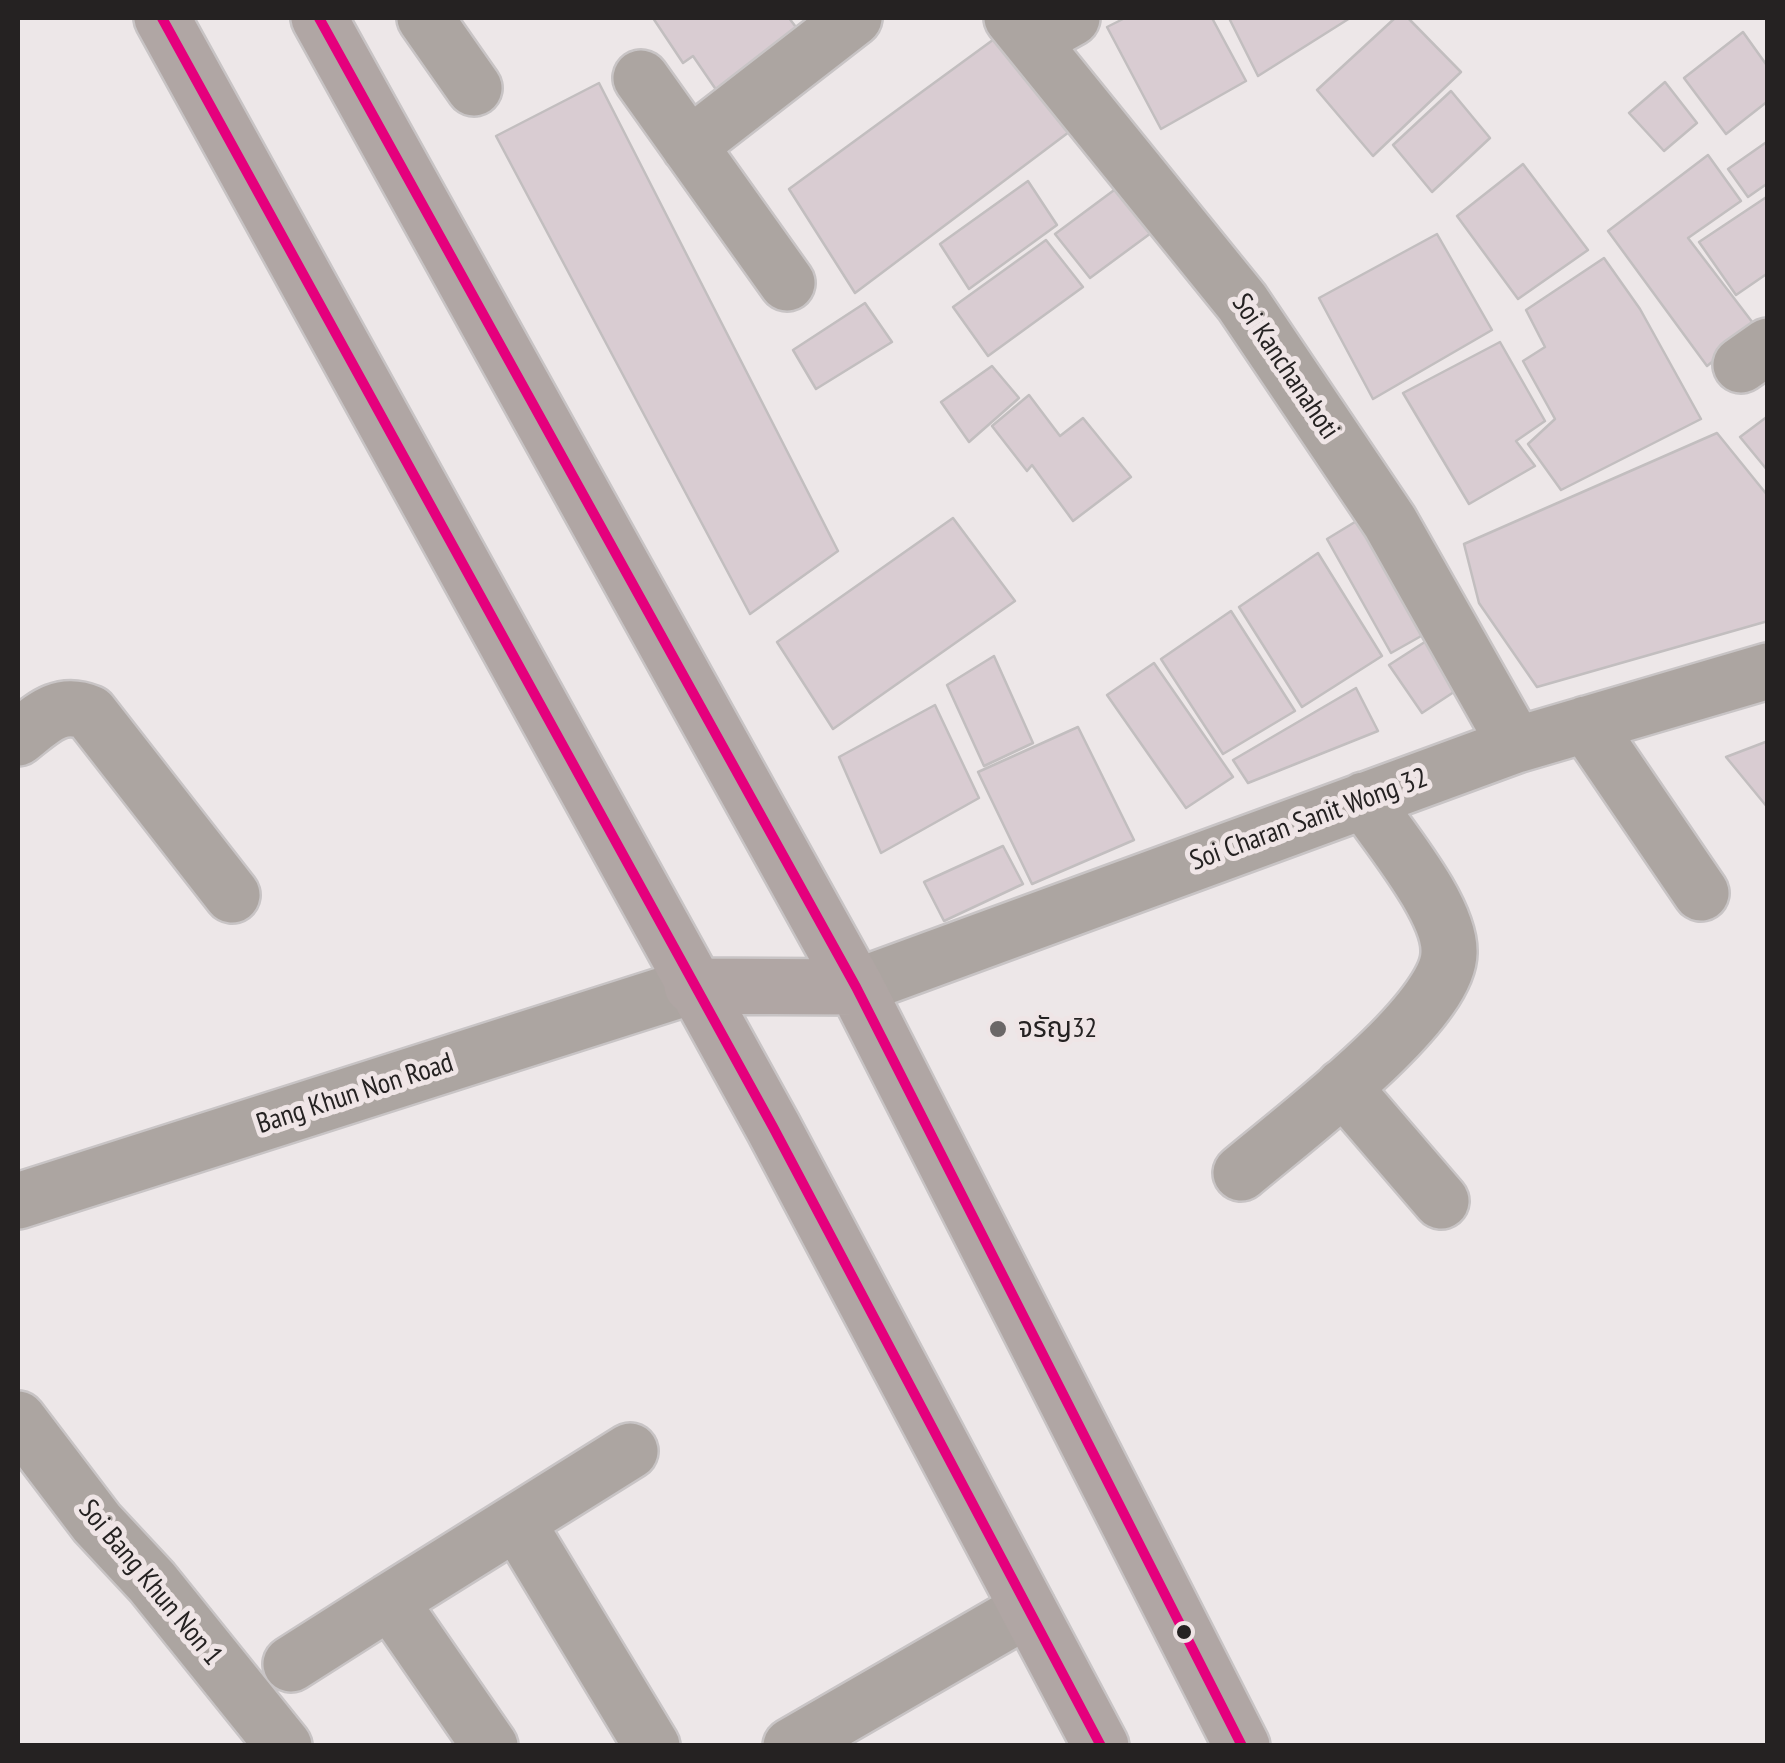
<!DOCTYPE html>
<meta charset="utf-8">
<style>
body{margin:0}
#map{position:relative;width:1785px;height:1763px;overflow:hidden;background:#ede7e8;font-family:"PT Sans Narrow",sans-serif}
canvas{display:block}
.frame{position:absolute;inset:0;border:20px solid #252222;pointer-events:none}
</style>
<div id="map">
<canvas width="1785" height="1763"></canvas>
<div class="frame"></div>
</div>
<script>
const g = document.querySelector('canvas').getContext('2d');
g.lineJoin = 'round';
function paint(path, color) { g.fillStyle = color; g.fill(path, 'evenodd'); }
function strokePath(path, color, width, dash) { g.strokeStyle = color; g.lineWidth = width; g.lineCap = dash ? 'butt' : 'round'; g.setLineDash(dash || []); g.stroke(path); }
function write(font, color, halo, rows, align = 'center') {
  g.font = font + ' "PT Sans Narrow","Noto Sans Thai",sans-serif'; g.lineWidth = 10; g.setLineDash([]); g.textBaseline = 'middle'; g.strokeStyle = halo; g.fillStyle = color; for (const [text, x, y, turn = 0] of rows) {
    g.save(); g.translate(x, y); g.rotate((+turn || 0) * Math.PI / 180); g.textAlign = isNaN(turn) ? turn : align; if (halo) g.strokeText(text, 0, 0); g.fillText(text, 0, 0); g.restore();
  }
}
const building = new Path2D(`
 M653,18H789L802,35L719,94L693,56L683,63Z
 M1125,18H1212L1246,81L1161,129L1107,27Z
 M1229,18H1350L1258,76Z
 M1395,18H1408L1461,72L1373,156L1317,90Z
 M1743,32L1768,67V101L1726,134L1684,78Z
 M1001,34L1073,129L855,293L789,189Z
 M1665,82L1697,123L1664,151L1629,113Z
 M599,83L838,551L750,614L496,136Z
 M1451,91L1490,138L1432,192L1393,145Z
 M1768,141V183L1748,197L1728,169Z
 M1708,155L1741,201L1688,238L1756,327L1707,366L1608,231Z
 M1523,164L1588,250L1518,299L1457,216Z
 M1129,179L1166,222L1090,278L1055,234Z
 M1028,181L1057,225L969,289L940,244Z
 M1768,196V273L1736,295L1699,242Z
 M1437,234L1492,330L1373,399L1319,298Z
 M1046,240L1083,287L988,356L953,307Z
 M1604,258L1640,309L1701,419L1561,490L1528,444L1555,419L1523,361L1545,347L1526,310Z
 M865,303L892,342L816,389L793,350Z
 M1500,342L1545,421L1516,441L1535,466L1469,504L1403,393Z
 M992,366L1019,398L969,442L941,402Z
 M1029,395L1060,436L1083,418L1131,477L1073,521L1032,465L1027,471L992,426Z
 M1768,416V471L1740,437Z
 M1717,433L1768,496V621L1537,687L1479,603L1464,544Z
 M1373,511L1439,626L1391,653L1327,539Z
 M953,518L1015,601L833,729L777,642Z
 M1318,553L1382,656L1302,707L1239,607Z
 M1231,611L1295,711L1223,754L1161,659Z
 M1431,638L1463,686L1422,713L1389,665Z
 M994,656L1033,743L984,766L947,685Z
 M1154,663L1233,777L1186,808L1107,695Z
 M1356,688L1378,731L1248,783L1233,760Z
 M935,705L979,798L881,853L839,757Z
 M1078,727L1134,840L1032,884L978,772Z
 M1768,741V808L1726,757Z
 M1003,846L1023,884L944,921L924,882Z`);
const minor = new Path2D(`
 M425,18L474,88
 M1012,18L1242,302L1390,522L1516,745
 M1031,41L1072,18
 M641,78L787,283
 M689,146L854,18
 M1741,365L1768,346
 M1586,724L1701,893
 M18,738C42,719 59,700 90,713L232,895
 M856,987L1516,745L1768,671
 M1343,1087L1441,1201
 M1241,1173C1289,1132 1448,1014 1449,953C1451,910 1388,836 1364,800
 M18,1201L692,986
 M18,1419L97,1523L152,1582L284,1746
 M518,1524L652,1746
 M291,1664L390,1601
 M490,1746L390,1601L630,1451
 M791,1746L1028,1609`);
const major = new Path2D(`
 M162,18L773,1127L1101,1746
 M319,18L856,987L1242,1746
 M692,986L856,987`);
const bus1 = new Path2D(`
 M162,18L773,1127L1101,1746
 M319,18L856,987L1242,1746`);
const markers = [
 [998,1029,10,"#6b6767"],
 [1184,1632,9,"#252222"]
];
const streetNames = [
 ["Soi Kanchanahoti",1285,367,56],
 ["Soi Charan Sanit Wong 32",1309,820,-20],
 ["Bang Khun Non Road",355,1094,-18],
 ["Soi Bang Khun Non 1",150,1583,50]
];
const poiNames = [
 ["จรัญ32",1018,1029]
];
paint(building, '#d9ccd2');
strokePath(building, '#c2bebf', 2.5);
strokePath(minor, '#c8c4c5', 60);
strokePath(major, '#c8c4c5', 60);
strokePath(minor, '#aca5a1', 55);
strokePath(major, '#b0a6a4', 55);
strokePath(bus1, '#e5007d', 10);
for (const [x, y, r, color] of markers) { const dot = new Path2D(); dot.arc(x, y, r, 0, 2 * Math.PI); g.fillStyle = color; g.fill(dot); strokePath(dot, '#efe5e6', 4); }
write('28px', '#252222', '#efe5e6', streetNames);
write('28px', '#252222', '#efe5e6', poiNames, 'left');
</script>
